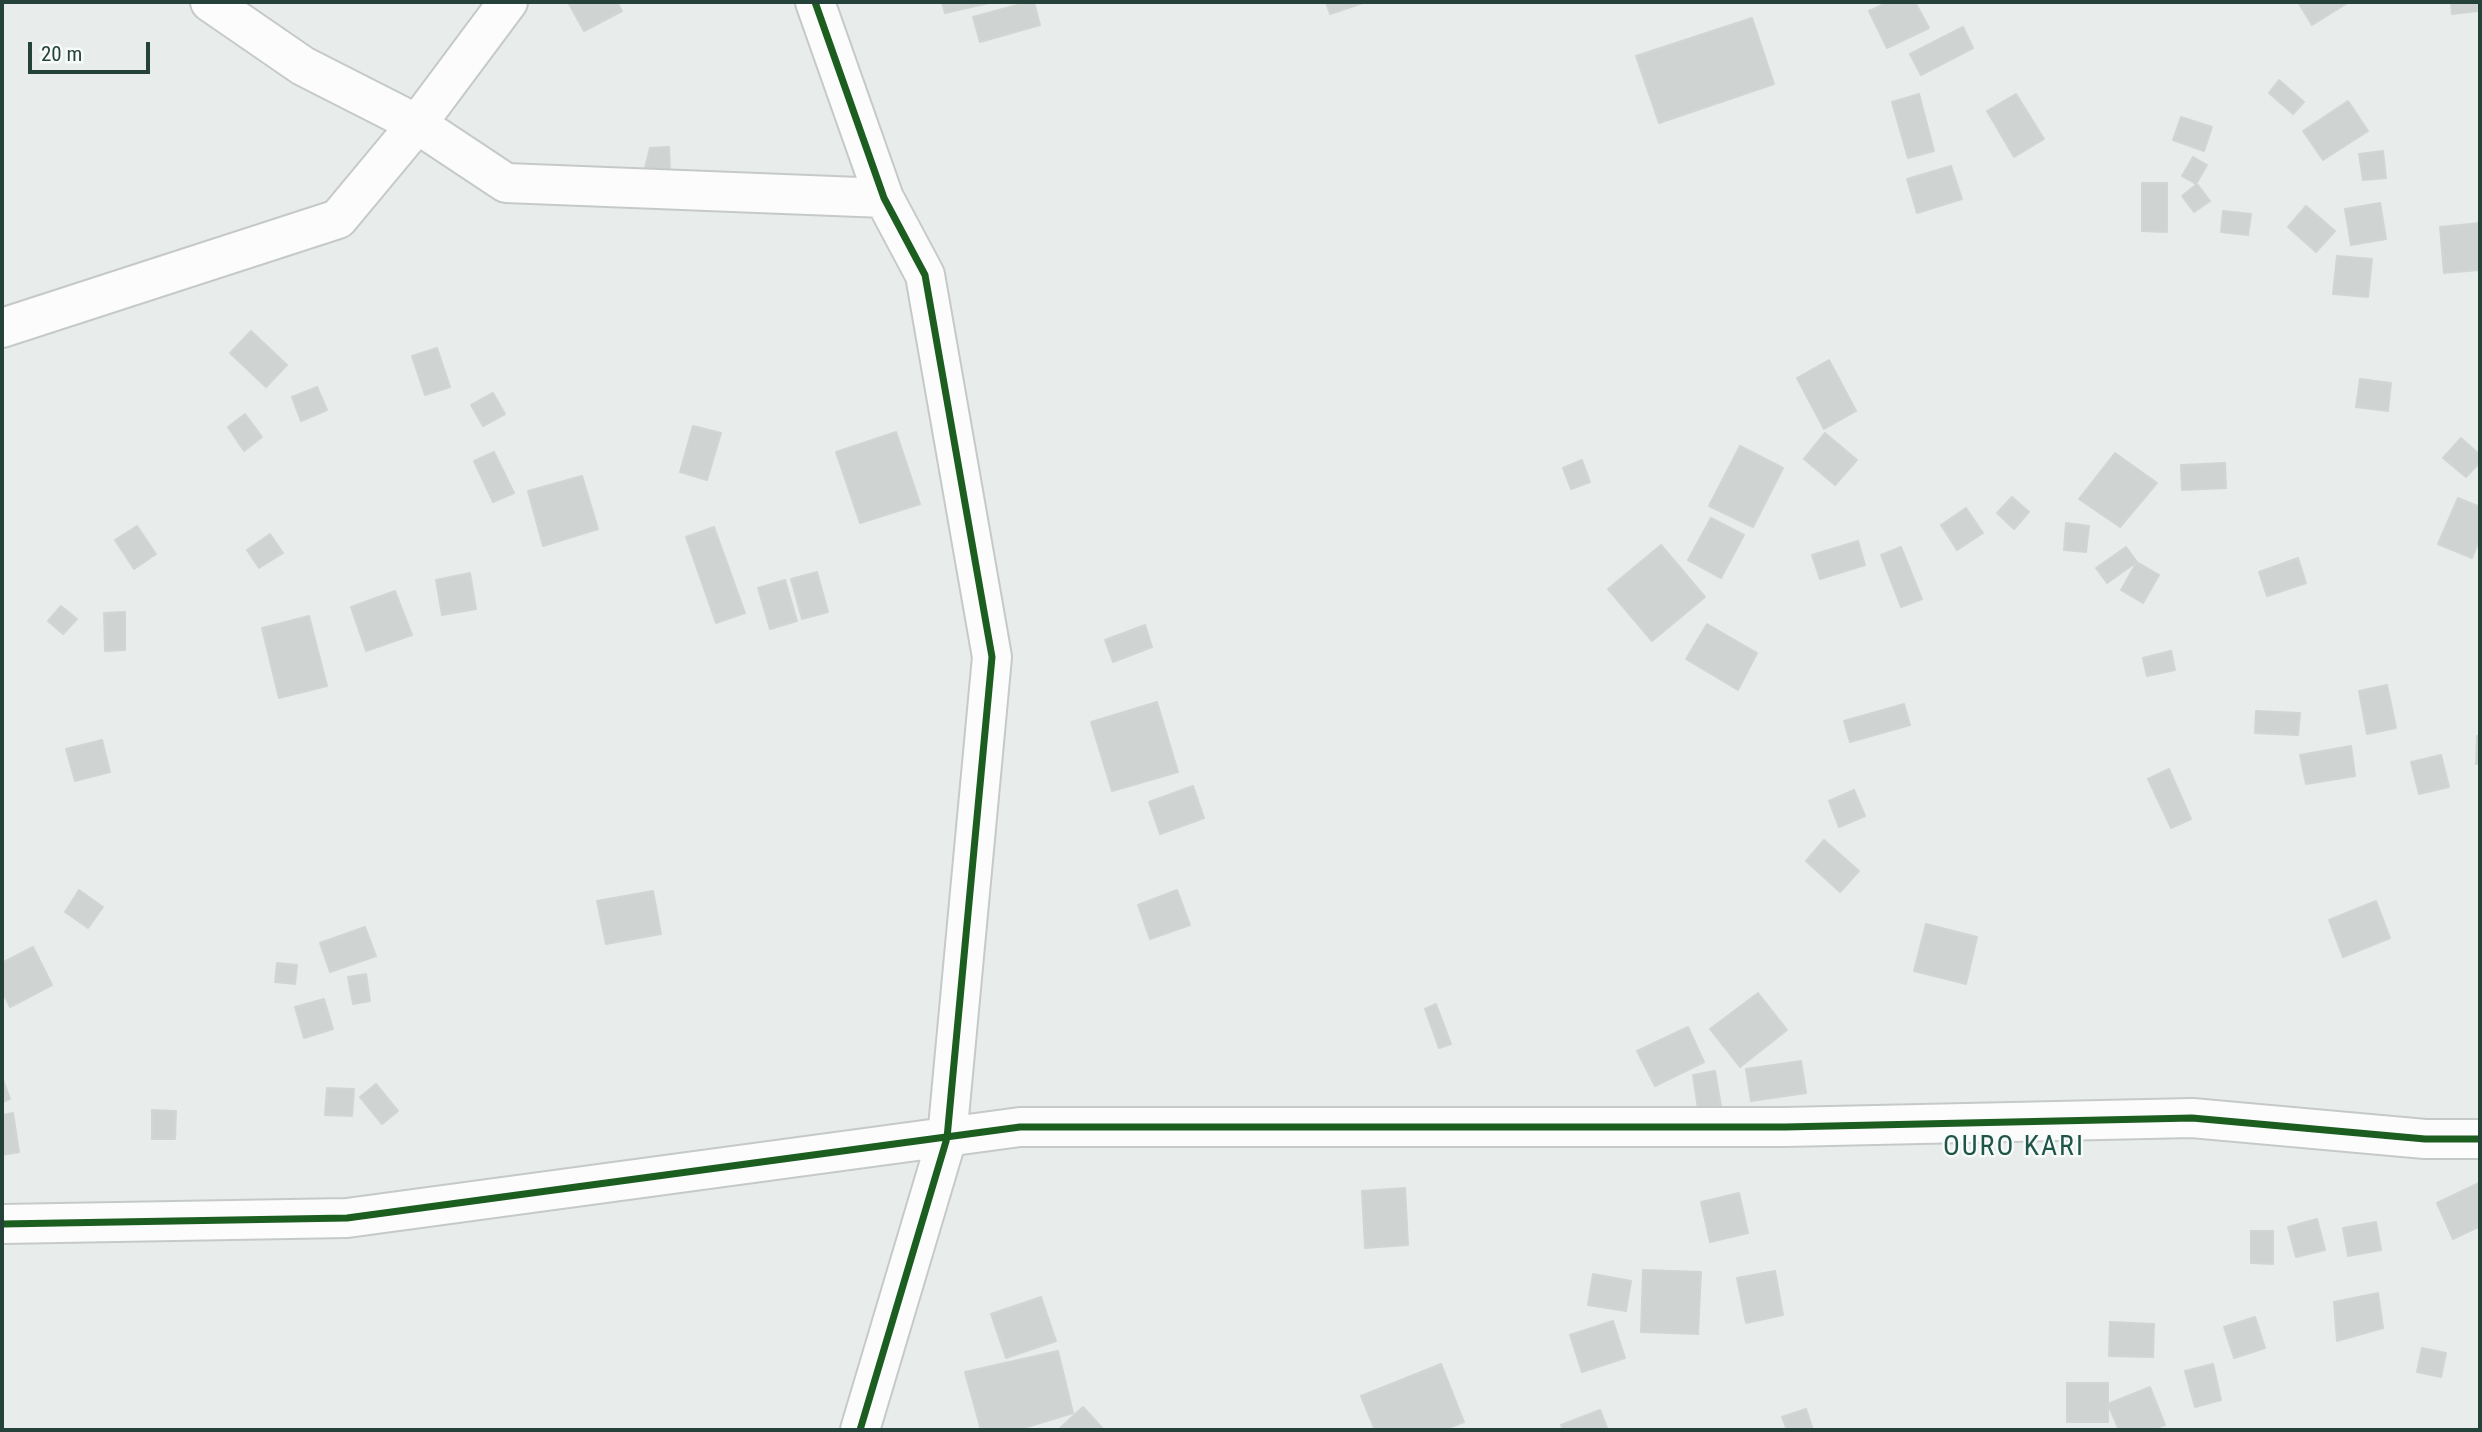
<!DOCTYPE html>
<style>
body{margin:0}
#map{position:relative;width:2482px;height:1432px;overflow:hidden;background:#e8edeb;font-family:"Roboto Condensed",sans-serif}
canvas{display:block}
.frame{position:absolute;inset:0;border:4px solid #24423a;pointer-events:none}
.scale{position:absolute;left:28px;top:42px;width:122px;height:32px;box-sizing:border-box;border:4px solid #24423a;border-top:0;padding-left:9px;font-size:21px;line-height:24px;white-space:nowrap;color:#24423a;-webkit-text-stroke:5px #f7fbf9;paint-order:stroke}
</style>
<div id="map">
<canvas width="2482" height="1432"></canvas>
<div class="frame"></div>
<div class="scale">20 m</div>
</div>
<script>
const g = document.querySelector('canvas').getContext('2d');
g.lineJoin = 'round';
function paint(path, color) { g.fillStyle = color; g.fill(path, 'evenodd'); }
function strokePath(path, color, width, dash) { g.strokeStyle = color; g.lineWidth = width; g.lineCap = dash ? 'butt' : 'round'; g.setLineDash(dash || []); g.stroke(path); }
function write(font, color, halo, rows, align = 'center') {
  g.font = font + ' "Roboto Condensed",sans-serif'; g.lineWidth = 5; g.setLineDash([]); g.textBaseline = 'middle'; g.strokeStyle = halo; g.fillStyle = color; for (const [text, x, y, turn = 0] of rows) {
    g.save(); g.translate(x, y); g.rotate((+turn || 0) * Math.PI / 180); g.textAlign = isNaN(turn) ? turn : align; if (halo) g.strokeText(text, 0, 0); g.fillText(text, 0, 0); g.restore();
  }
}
const building = new Path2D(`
 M568,2H617L622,11L584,31Z
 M942,2H993L945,13Z
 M1028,2H1034L1040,25L980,42L973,17Z
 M1326,2H1366L1330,14Z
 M1889,2H1915L1929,28L1887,48L1869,11Z
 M2298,2H2349L2312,25Z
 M2451,2H2478V11L2452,14Z
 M1752,18L1774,84L1659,123L1636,56Z
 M1963,27L1973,48L1921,75L1910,54Z
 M2279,80L2304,102L2293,114L2269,93Z
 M1919,94L1934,151L1908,158L1892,102Z
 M2016,94L2044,139L2014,157L1987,111Z
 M2348,101L2368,131L2323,160L2303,131Z
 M2181,117L2212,127L2204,151L2173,140Z
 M669,147L670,172H644L650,148Z
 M2383,151L2386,178L2363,180L2359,154Z
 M2193,157L2207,165L2196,184L2182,176Z
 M1951,166L1962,199L1917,213L1907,179Z
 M2142,183H2167V232L2142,231Z
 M2197,184L2210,201L2194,212L2182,196Z
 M2380,203L2386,239L2351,245L2345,209Z
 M2306,206L2335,231L2316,252L2288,227Z
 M2223,211L2251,214L2248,235L2221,232Z
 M2480,223V270L2444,273L2440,227Z
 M2337,256L2372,259L2368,297L2333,294Z
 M251,331L287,365L266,387L230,353Z
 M437,348L450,387L425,395L412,356Z
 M1829,360L1856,411L1824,429L1797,378Z
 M2360,379L2391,383L2388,411L2356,407Z
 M317,387L327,410L301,421L292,397Z
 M493,393L505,414L483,426L471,405Z
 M245,414L262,437L244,451L228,427Z
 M693,426L721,433L707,480L680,472Z
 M896,432L920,504L860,523L836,452Z
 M1825,433L1857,460L1835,485L1804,459Z
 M2461,438L2480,455V462L2466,477L2443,458Z
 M1740,446L1783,468L1753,527L1709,506Z
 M494,452L514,493L493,502L474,461Z
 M2115,453L2157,483L2120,527L2079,499Z
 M1582,460L1590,482L1571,489L1563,468Z
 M2225,463L2226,488L2182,490L2181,465Z
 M582,476L598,529L543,546L528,491Z
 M2012,497L2029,512L2014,529L1997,513Z
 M2458,498L2480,507V538L2472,558L2438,544Z
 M1966,508L1983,533L1957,550L1941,525Z
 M1711,518L1744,535L1721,578L1688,560Z
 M2066,523L2089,526L2086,552L2064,550Z
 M137,526L156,554L134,569L115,540Z
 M714,527L745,613L716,623L686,537Z
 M270,534L283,553L259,568L247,550Z
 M1858,541L1865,565L1820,579L1812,555Z
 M1661,545L1705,597L1652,641L1608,589Z
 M1901,547L1922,599L1901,607L1881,555Z
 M2126,547L2137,562L2107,583L2096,568Z
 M2298,558L2306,583L2267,596L2259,572Z
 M2137,562L2159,575L2143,603L2121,590Z
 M817,572L828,612L802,619L791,579Z
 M470,573L476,609L442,615L436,580Z
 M785,580L797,621L770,629L758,588Z
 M395,591L412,635L366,651L351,607Z
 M61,606L77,619L63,634L48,621Z
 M125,612V650L105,651L104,613Z
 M309,616L327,686L279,698L262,628Z
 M1707,624L1757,653L1738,690L1686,659Z
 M1145,625L1152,647L1113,662L1105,640Z
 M2171,651L2175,670L2147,676L2143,658Z
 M2387,685L2396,728L2367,734L2359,691Z
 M1157,702L1178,772L1112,791L1091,722Z
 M1904,704L1910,725L1850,742L1844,721Z
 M2256,711L2300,713L2298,735L2255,733Z
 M2477,736H2480V764H2476Z
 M102,740L110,772L75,781L66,749Z
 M2351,746L2355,776L2306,784L2300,755Z
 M2441,755L2449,787L2419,794L2411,762Z
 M2169,769L2191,819L2171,828L2148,779Z
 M1193,786L1204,818L1160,834L1149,802Z
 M1854,790L1865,816L1839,827L1829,801Z
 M1824,840L1859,871L1840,892L1806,861Z
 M79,890L103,907L88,928L65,912Z
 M1177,890L1190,925L1150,939L1138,905Z
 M653,891L661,934L606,944L597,901Z
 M2376,901L2390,938L2343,957L2329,920Z
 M1926,924L1977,937L1966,984L1914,971Z
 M365,927L376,956L330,972L320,943Z
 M33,947L52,985L10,1007L2,991V963Z
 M277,963L297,965L295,984L275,982Z
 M366,974L370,1001L353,1004L348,977Z
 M1758,993L1787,1030L1740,1067L1710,1029Z
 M324,999L333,1029L304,1038L295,1007Z
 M1436,1004L1451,1044L1439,1048L1425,1009Z
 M1688,1027L1704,1062L1655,1086L1637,1051Z
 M1801,1061L1806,1093L1751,1101L1746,1069Z
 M1715,1071L1721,1106L1698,1109L1693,1075Z
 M2,1077L10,1099L2,1102Z
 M376,1084L398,1111L382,1124L360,1097Z
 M327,1088L354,1089L352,1116L325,1115Z
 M152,1110L176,1111L175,1139H152Z
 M13,1113L19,1152L2,1155V1115Z
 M2479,1183L2480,1226L2453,1239L2437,1203Z
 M1405,1188L1408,1245L1365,1248L1362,1191Z
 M1739,1193L1748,1233L1710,1242L1701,1202Z
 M2317,1219L2325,1250L2296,1257L2288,1227Z
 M2376,1222L2381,1250L2348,1256L2343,1228Z
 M2251,1231H2273V1264L2251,1263Z
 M1643,1270L1701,1272L1698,1334L1641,1332Z
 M1775,1271L1783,1315L1746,1323L1737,1278Z
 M1593,1274L1631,1281L1626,1311L1588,1305Z
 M2378,1293L2383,1328L2337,1341L2334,1302Z
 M1041,1297L1056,1341L1006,1358L991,1314Z
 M2255,1317L2265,1348L2234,1358L2224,1327Z
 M1613,1321L1625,1358L1582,1372L1570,1335Z
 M2110,1322L2154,1324L2153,1357L2109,1356Z
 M2422,1348L2446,1353L2441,1377L2417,1372Z
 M1058,1351L1073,1413L1017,1430H981L965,1372Z
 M1441,1364L1464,1422L1443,1430H1375L1361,1396Z
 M2213,1364L2221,1400L2195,1407L2185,1371Z
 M2067,1383H2108V1422H2067Z
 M2150,1387L2165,1425L2151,1430H2119L2108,1404Z
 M1083,1407L1104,1430H1058Z
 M1806,1409L1813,1430H1787L1782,1417Z
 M1600,1410L1608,1430H1563L1561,1425Z`);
const minor = new Path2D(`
 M210,2L303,66L417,124L506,183L884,198
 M815,2L884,198L925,275L992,657L947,1138L860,1430
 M2,328L338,219L417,124L508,2
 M2,1224L347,1218L1020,1127H1785L2192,1118L2425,1139H2480`);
const cycleway = new Path2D(`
 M815,2L884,198L925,275L992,657L947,1138L860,1430
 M2,1224L347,1218L1020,1127H1785L2192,1118L2425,1139H2480`);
const quarterNames = [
 ["OURO KARI",2014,1148]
];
paint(building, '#cfd4d2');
strokePath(building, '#d1d6d4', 2);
strokePath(minor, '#c5cac8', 42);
strokePath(minor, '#fcfcfc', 38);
strokePath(cycleway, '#1b5e20', 7);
g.letterSpacing = '2px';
write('28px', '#1f5548', '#f7fbf9', quarterNames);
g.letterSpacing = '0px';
</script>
